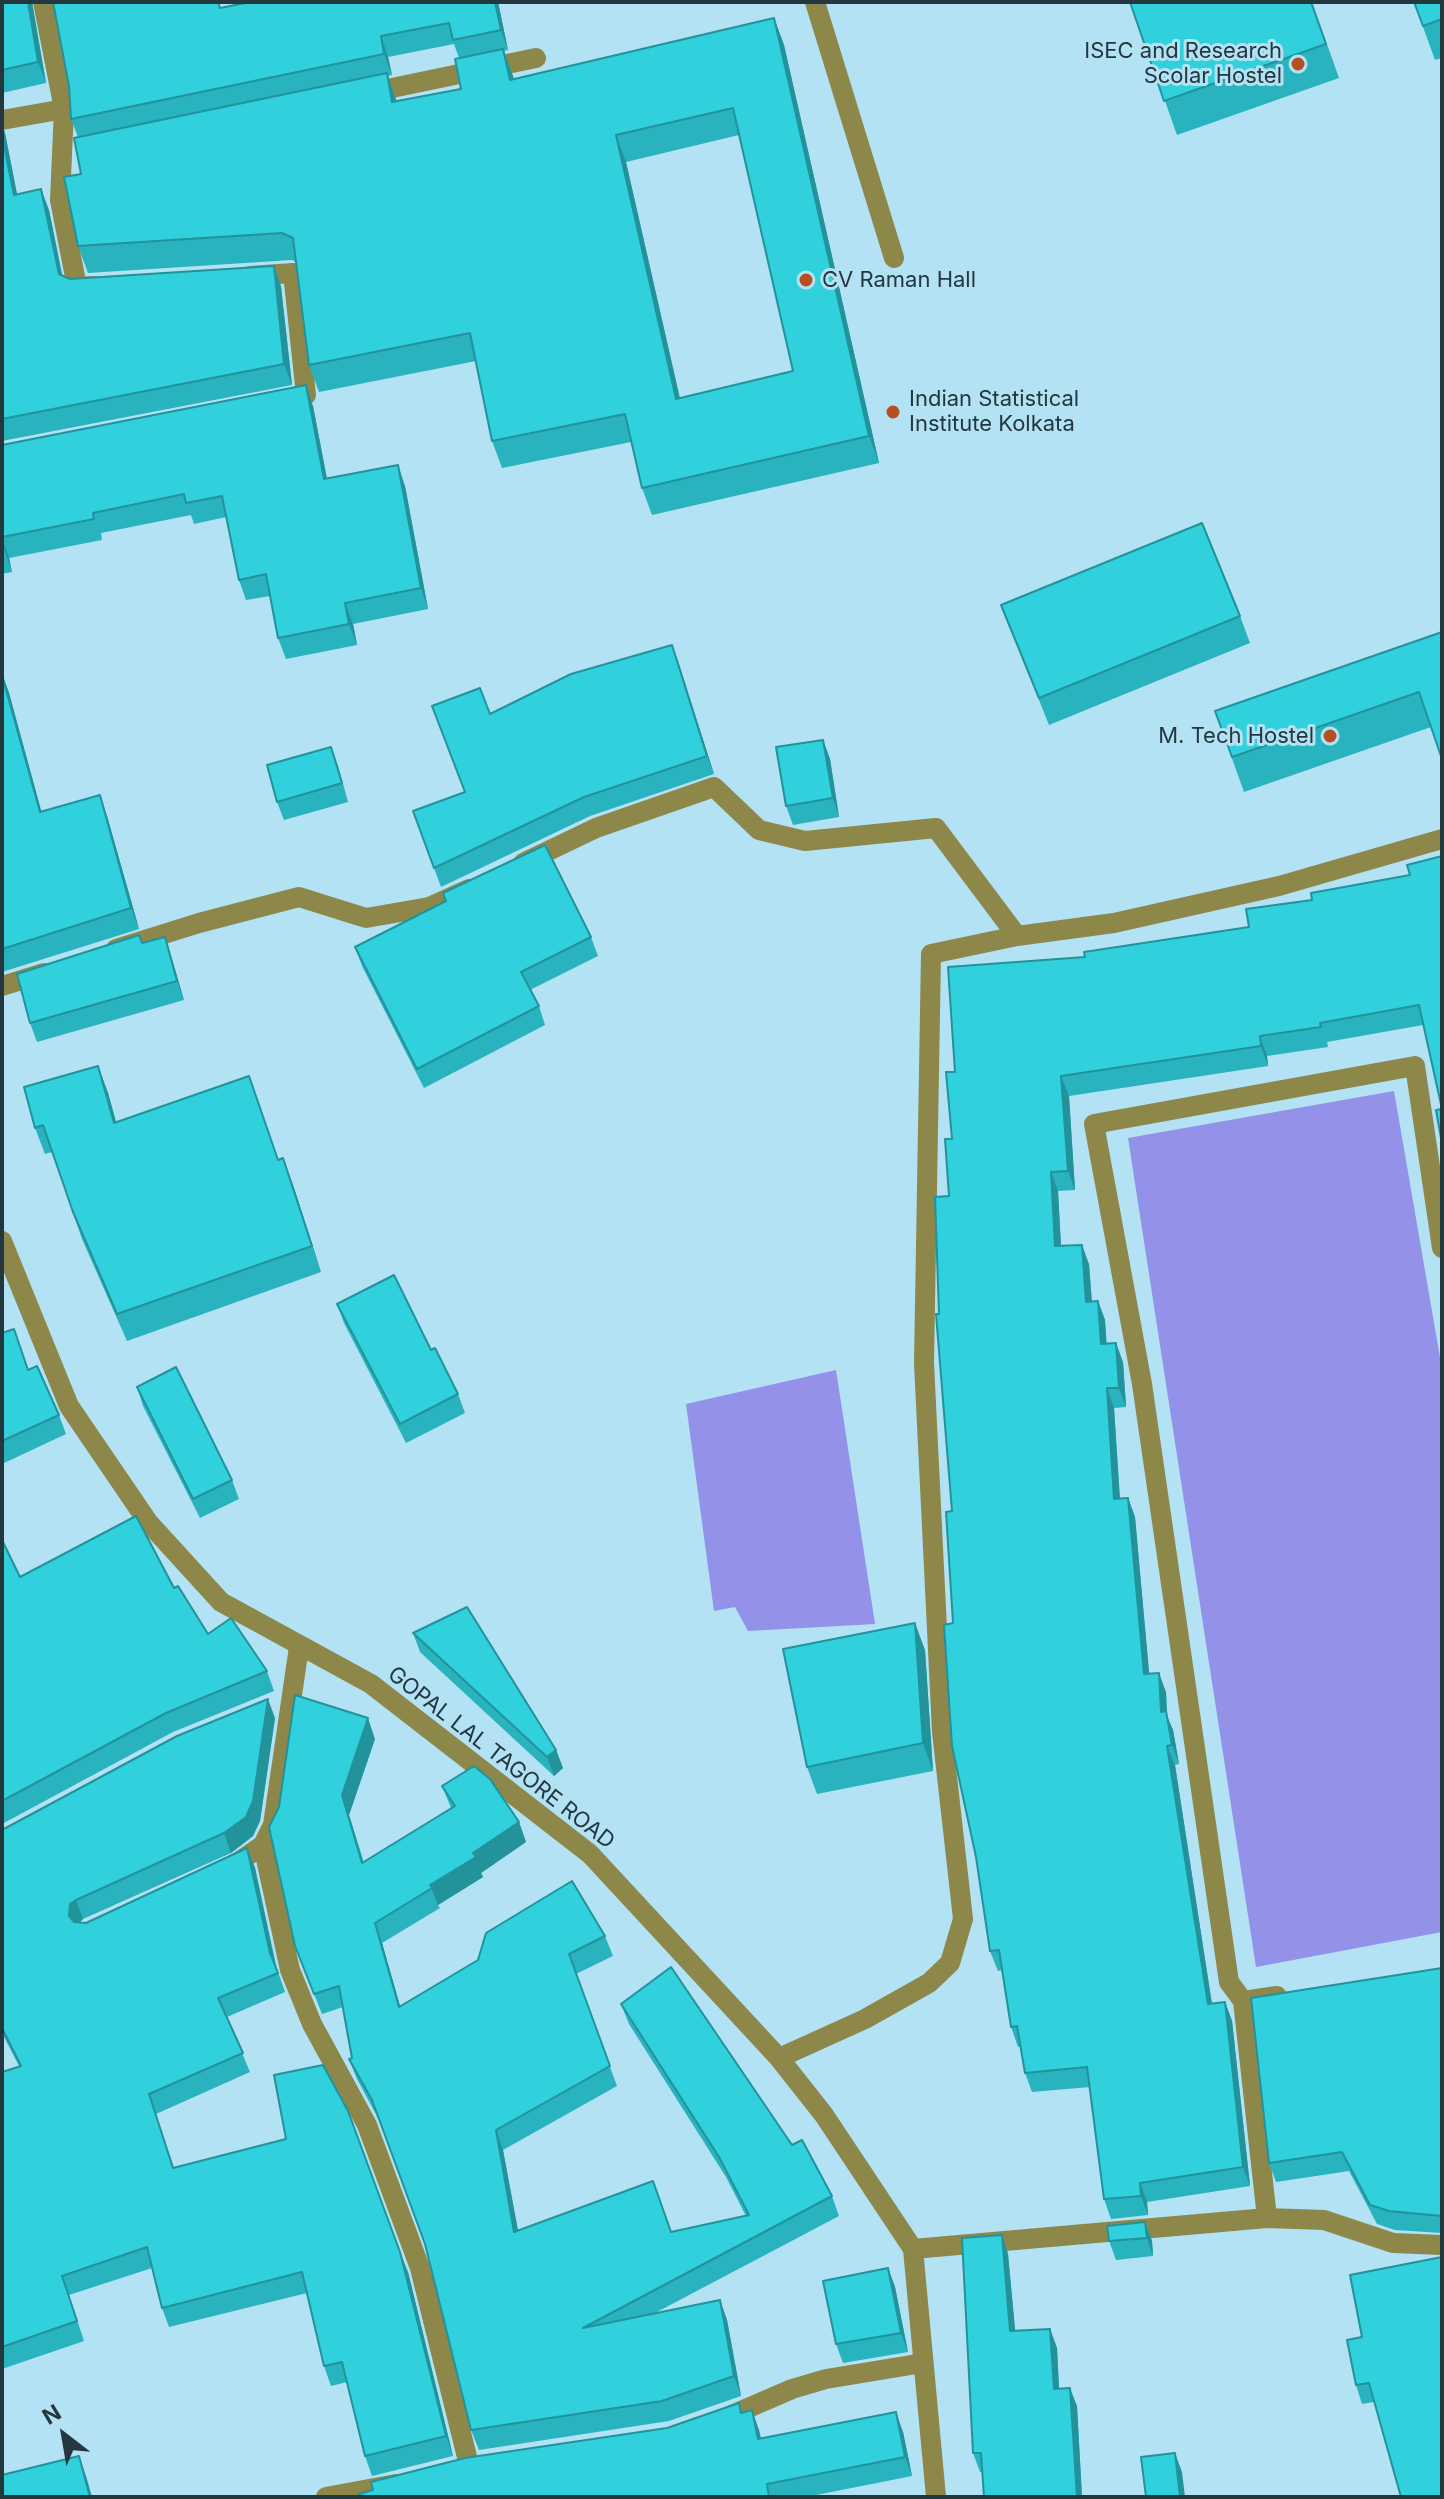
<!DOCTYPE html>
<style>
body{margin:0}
#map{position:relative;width:1444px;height:2499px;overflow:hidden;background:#b2e2f4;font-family:Inter,sans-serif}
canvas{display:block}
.frame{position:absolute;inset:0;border:4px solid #24373f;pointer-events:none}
.north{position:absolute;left:24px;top:2395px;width:80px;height:80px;-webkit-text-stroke:6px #b2e2f4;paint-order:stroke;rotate:329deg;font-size:22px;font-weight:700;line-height:32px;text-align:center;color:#24373f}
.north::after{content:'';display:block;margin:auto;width:28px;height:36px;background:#24373f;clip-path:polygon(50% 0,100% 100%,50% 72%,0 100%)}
</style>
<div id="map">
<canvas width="1444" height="2499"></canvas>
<div class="frame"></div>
<div class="north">N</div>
</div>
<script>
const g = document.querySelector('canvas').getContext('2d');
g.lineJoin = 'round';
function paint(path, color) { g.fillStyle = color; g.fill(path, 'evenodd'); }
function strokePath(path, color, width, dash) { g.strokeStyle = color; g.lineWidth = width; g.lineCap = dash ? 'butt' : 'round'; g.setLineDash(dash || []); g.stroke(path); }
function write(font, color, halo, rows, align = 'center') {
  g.font = font + ' Inter,sans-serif'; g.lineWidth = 6; g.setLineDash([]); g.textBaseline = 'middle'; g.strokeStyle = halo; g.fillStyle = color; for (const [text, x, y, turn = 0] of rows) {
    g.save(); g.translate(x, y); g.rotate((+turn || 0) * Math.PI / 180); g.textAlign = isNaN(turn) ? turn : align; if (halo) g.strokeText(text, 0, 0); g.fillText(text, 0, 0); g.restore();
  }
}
const water = new Path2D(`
 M1394,1091L1442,1369V1932L1256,1967L1128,1138Z
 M836,1370L875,1624L748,1631L735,1607L714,1611L686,1404Z`);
const minor = new Path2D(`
 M815,2L894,258
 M368,93L536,58
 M64,109L60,200L77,287L94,286
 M2,120L64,109L43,2
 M250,276L293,273L306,395L293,398
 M523,863L596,828L714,787L759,830L805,841L936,828L1017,936
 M116,949L199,923L299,897L366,918L429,907L469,889
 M2,986L44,973
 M2,1241L69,1406L148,1522L221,1602L371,1684L590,1854L779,2058L824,2115L913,2249L936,2497
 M263,1845L290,1970L312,2024L367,2125L420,2268L469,2465
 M227,1870L263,1845L273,1825L299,1647
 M1277,1996L1243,2001L1229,1982L1142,1384L1094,1124L1415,1066L1442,1248
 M1243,2001L1267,2218
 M779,2058L865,2019L929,1983L950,1963L963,1919L942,1732L924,1363L931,954L1017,936L1114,923L1279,886L1442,839
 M913,2249L1267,2218L1324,2220L1393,2243L1442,2245
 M718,2421L792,2389L826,2379L923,2363
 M326,2497L396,2484`);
const wall = new Path2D(`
 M2,2H32L46,83L2,93Z
 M250,2H498L508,50L504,51L514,79L774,18L784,45L879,463L652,515L642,488L631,442L502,468L492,441L476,361L319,392L309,365L296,262L292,260L88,273L78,246L81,174L78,137L71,119L69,86L222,8ZM454,44L459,58L461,89L397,102L388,76L392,75L388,57ZM739,135L793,371L680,398L626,162Z
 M1130,2H1312L1339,78L1177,135Z
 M1414,2H1442V58L1435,60Z
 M2,125L5,133L17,194L49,210L62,276L70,279L274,266L281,287L292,385L2,441Z
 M313,406L327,479L405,486L428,609L353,624L357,645L286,659L278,638L270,596L246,600L239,580L226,517L194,524L191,515L101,533L102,540L9,558L12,572L2,574V445Z
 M1001,605L1240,616L1250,643L1049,725Z
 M1442,632L1431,727L1244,792L1215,711Z
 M672,645L714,774L590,816L441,887L413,811L464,792L490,714Z
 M2,674L9,693L41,811L107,816L139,929L2,972Z
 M823,740L830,759L839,817L793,825L786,806Z
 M331,747L348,802L284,820L277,802Z
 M1442,856V1109L1423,1025L1327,1042L1328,1047L1267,1056L1268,1066L1069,1096L1075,1190L1058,1191L1061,1246L1089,1264L1092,1301H1098L1105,1320L1106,1344L1123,1362L1126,1407L1114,1408L1120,1498H1128L1135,1517L1149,1674L1166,1692L1167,1716L1173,1730L1179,1764L1175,1765L1212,2004L1225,2002L1232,2021L1250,2186L1147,2202L1148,2215L1111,2219L1104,2199L1090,2087L1032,2092L1025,2073L1021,2046L1018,2047L1011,2027L1002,1970L998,1971L990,1951L953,1623L952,1511L939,1314L949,1196L955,1072L1085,957L1249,927L1312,900L1410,875Z
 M139,935L142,943L165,937L171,956L184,1000L37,1042L30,1023Z
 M591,937L598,956L530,990L539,1006L545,1025L424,1088L362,966L355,947Z
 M98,1066L108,1093L116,1123L279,1160L293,1185L321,1272L127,1341L82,1239L52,1152L45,1154L35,1128Z
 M337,1304L431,1350L458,1394L465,1413L406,1443L344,1323Z
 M2,1333L59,1415L66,1434L2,1464Z
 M137,1387L232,1480L239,1499L200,1518L143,1406Z
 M2,1540L20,1577L174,1588L208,1634L267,1671L274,1691L173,1732L2,1824Z
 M413,1633L556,1750L563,1768L554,1776L420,1652Z
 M925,1650L933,1771L817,1794L807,1767Z
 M275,1718L260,1821L253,1836L231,1853L83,1919L79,1923H86L247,1848L255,1868L277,1969L285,1992L227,2017L250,2072L156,2114L174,2168L408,2272L453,2456L372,2476L365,2456L347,2382L331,2386L324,2366L307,2293L169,2327L162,2308L152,2268L69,2295L84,2341L2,2369V2072L19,2066L2,2033V1830Z
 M375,1739L349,1815L364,1863L451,1808L442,1786L519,1822L526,1842L481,1873L483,1877L438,1905L440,1908L382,1943L400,2006L605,1936L613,1956L576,1974L617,2086L503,2150L518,2231L671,2232L746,2216L726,2177L629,2024L621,2004L792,2145L832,2196L839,2216L655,2313L720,2300L727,2320L741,2396L669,2421L479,2450L471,2430L425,2245L379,2120L357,2079L349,2059L352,2058L343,2007L322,2014L295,1946Z
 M1442,1968V2233L1395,2230L1377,2224L1349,2171L1276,2182L1269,2163Z
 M1145,2222L1152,2241L1153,2256L1116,2260L1109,2241Z
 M1002,2235L1008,2254L1015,2331L1050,2329L1057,2348L1059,2388L1077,2406L1082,2497H984L982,2472H980L973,2453Z
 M888,2268L895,2287L908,2352L843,2363L836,2344Z
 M1362,2337L1374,2402L1362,2404L1356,2385Z
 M742,2412L759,2430L761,2439L903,2432L912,2476L806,2497H360L667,2428Z`);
const shadedWall = new Path2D(`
 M28,2H32L46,83L38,62Z
 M495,2H498L508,50L501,30Z
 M774,18L784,45L879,463L869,436Z
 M381,36L388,57L392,75L384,54Z
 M503,49L513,76L520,107L510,80Z
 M387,73L396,100L402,130L392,102Z
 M2,125L5,133L21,215L14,195L2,136Z
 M616,135L626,162L686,426L676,399Z
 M41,189L49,210L66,294L59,274Z
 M274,266L281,287L292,385L284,364Z
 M306,385L313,406L331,500L324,479Z
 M398,465L405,486L428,609L421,588Z
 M2,538L9,558L12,572L5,551Z
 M345,603L353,624L357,645L349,624Z
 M672,645L679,664L714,774L707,756Z
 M2,674L9,693L47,832L40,812Z
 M823,740L830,759L839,817L833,798Z
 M331,747L338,766L348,802L342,783Z
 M100,795L107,816L139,929L131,908Z
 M165,937L171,956L184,1000L177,981Z
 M1260,1036L1267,1056L1268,1066L1261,1046Z
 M98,1066L108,1093L124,1150L114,1123Z
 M1061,1076L1069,1096L1075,1190L1068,1171Z
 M283,1158L293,1185L321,1272L312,1246Z
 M1051,1172L1058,1191L1062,1266L1055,1246Z
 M1082,1245L1089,1264L1093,1321L1086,1302Z
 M1098,1301L1105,1320L1108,1363L1101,1344Z
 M1116,1343L1123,1362L1126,1407L1119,1388Z
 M1107,1388L1114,1408L1121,1518L1114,1499Z
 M1128,1498L1135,1517L1151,1693L1144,1674Z
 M915,1623L925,1650L933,1771L923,1743Z
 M1159,1673L1166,1692L1167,1716L1173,1730L1179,1764L1161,1712Z
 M268,1699L275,1718L260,1821L253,1836L231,1853L224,1833Z
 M368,1718L375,1739L349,1815L370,1883L342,1795Z
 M1167,1746L1175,1765L1215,2024L1208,2004Z
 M556,1750L563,1768L554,1776L547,1757Z
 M519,1822L526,1842L481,1873L483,1877L438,1905L430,1885L473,1853Z
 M247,1848L255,1868L277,1973L270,1953Z
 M76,1900L83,1919L77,1924L76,1936L69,1916L70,1904Z
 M375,1923L382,1943L406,2027L399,2007Z
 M1225,2002L1232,2021L1250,2186L1243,2167Z
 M496,2130L503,2150L522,2252L514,2232Z
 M1140,2183L1147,2202L1148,2215L1141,2196Z
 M1145,2222L1152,2241L1153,2256L1147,2238Z
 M1002,2235L1008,2254L1017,2350L1010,2331Z
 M400,2252L408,2272L453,2456L446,2436Z
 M888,2268L895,2287L908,2352L901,2333Z
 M720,2300L727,2320L741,2396L734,2376Z
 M1050,2329L1057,2348L1060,2407L1054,2389Z
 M1070,2388L1077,2406L1082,2497H1077Z
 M752,2410L759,2430L765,2459L758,2439Z
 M896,2412L903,2432L912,2476L905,2457Z
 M1175,2453L1182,2472L1185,2497H1180Z
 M79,2456L86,2476L92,2497H90Z`);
const building = new Path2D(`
 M2,2H28L38,62L2,70Z
 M53,2H218L220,8L250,2H495L501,30L453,40L449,23L381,36L384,54L71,119L69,86Z
 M1130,2H1311L1326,44L1164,101Z
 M1414,2H1442V19L1423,26Z
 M774,18L869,436L642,488L625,414L492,441L470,333L309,365L293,238L282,233L78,246L64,177L81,174L74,138L387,73L392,102L461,89L455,59L503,49L510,80ZM733,108L793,371L676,399L616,135Z
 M2,136L14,195L41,189L59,274L70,279L274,266L284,364L2,419Z
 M306,385L324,479L398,465L421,588L345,603L349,624L278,638L266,574L239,580L222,496L186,503L184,494L93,513L94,519L2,537V445Z
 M1202,523L1240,616L1039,698L1001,605Z
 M1442,632V759L1419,692L1232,757L1215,711Z
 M672,645L707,756L584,797L434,868L413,811L465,792L432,706L480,688L490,714L571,674Z
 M2,675L40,812L100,795L131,908L2,949Z
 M823,740L833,798L786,806L776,747Z
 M331,747L342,783L277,802L267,765Z
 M545,845L591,937L521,972L539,1006L417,1069L355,947L446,901L443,893Z
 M1442,856V1144L1436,1110L1442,1109L1419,1005L1320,1023L1321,1027L1260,1036L1261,1046L1061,1076L1068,1171L1051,1172L1055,1246L1082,1245L1086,1302L1098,1301L1101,1344L1116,1343L1119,1388H1107L1114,1499L1128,1498L1144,1674L1159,1673L1161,1712L1166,1711L1172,1745L1167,1746L1208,2004L1225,2002L1243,2167L1140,2183L1141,2196L1104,2199L1087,2067L1025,2073L1017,2026L1011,2027L999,1950L990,1951L976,1857L952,1746L944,1625L953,1623L946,1512L952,1511L936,1314H939L935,1197L949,1196L945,1139H952L946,1072H955L948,967L1085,957L1084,952L1249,927L1246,909L1312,900L1311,893L1410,875L1407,865Z
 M139,935L142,943L165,937L177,981L30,1023L17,974Z
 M98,1066L114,1123L249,1076L278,1160L283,1158L312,1246L117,1314L73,1212L43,1125L35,1128L24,1087Z
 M394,1275L431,1350L435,1348L458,1394L400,1424L337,1304Z
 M14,1329L28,1370L37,1366L59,1415L2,1441V1333Z
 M176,1367L232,1480L193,1499L137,1387Z
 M136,1516L174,1588L178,1586L208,1634L231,1618L267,1671L166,1713L2,1801V1540L20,1577Z
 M467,1607L556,1750L547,1757L413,1633Z
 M915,1623L923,1743L807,1767L783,1649Z
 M295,1695L368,1718L342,1795L362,1863L455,1806L442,1786L474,1766L490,1779L519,1822L473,1853L476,1857L430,1885L432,1888L375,1923L399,2007L478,1960L486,1933L572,1881L605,1936L569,1954L610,2066L496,2130L514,2232L653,2181L671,2232L749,2215L719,2157L621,2004L671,1967L792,2145L802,2140L832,2196L583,2328L720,2300L734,2376L662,2401L471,2430L425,2244L372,2100L349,2059L352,2058L339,1986L314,1994L295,1946L269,1827L279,1807Z
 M268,1699L253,1801L246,1817L224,1833L76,1900L70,1904L69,1916L74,1922L86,1923L247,1848L270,1953L278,1973L218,1998L243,2053L149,2094L173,2168L286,2139L274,2075L323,2065L348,2111L400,2252L446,2436L365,2456L342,2362L324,2366L302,2272L162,2308L147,2247L62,2276L77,2321L2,2347V2072L21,2066L2,2028V1830L177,1736Z
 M1442,1968V2216L1389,2211L1370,2205L1342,2152L1269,2163L1251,1998Z
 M1145,2222L1147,2238L1109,2241L1107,2226Z
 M1002,2235L1010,2331L1050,2329L1054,2389L1070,2388L1077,2497H984L981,2453H973L962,2238Z
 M1442,2257V2497H1401L1369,2383L1356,2385L1347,2340L1362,2337L1350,2275Z
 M888,2268L901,2333L836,2344L823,2281Z
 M739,2403L741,2413L752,2410L758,2439L896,2412L905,2457L767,2484L769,2497H360L359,2494L373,2490L371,2482L465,2458L667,2428Z
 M1175,2453L1180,2497H1146L1141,2457Z
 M79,2456L90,2497H2V2475Z`);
const markers = [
 [1298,64,8,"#b55120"],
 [806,280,8,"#b55120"],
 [893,412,8,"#b55120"],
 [1330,736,8,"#b55120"]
];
const poiNames = [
 ["ISEC and Research",1282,51],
 ["Scolar Hostel",1282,76],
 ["CV Raman Hall",822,280,"left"],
 ["Indian Statistical",909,399,"left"],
 ["Institute Kolkata",909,424,"left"],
 ["M. Tech Hostel",1314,736]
];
const streetNames = [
 ["GOPAL LAL TAGORE ROAD",501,1758,38]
];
paint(water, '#9392e8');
strokePath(minor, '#8d8749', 20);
paint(wall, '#29b3be');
paint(shadedWall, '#22929b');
paint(building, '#30d0dd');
strokePath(building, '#22929b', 2);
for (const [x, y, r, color] of markers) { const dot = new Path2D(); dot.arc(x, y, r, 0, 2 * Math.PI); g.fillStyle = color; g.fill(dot); strokePath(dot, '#b2e2f4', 3); }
write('22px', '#24373f', '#b2e2f4', poiNames, 'right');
write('22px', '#24373f', '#b2e2f4', streetNames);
</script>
